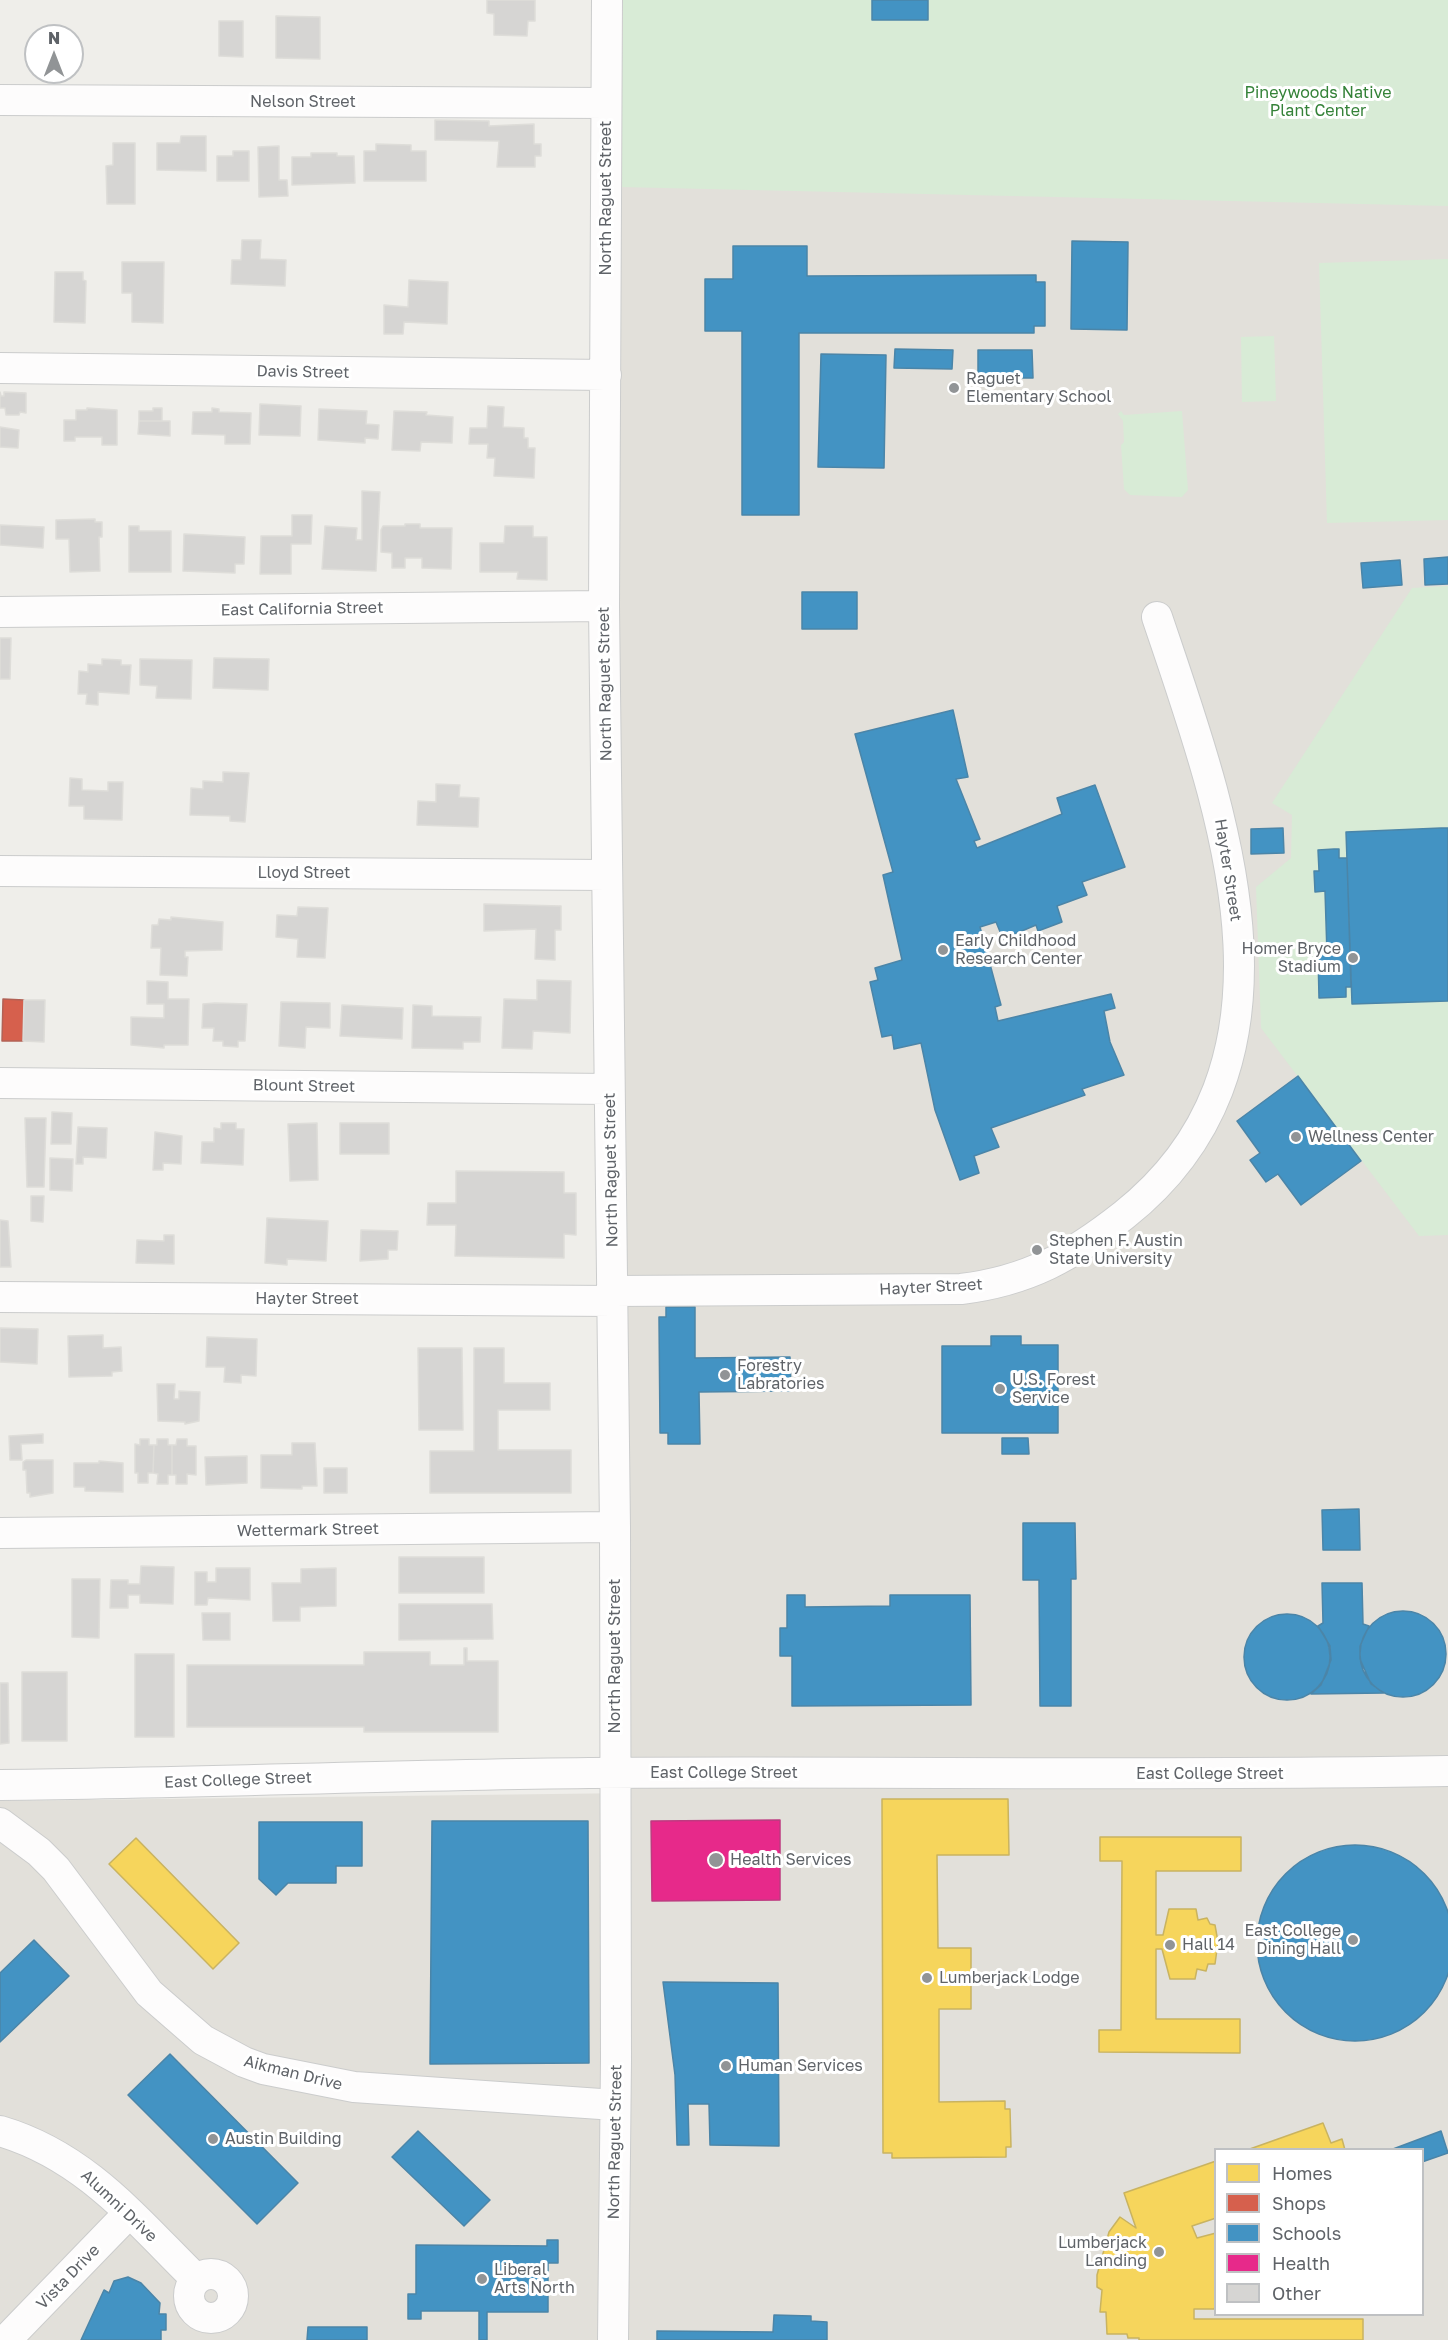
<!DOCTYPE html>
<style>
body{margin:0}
#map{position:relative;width:1448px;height:2340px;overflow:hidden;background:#efeeea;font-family:"Golos Text",sans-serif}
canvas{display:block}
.legend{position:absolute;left:1214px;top:2148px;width:210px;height:168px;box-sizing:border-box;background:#fff;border:2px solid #bfc1c3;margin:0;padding:8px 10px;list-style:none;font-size:18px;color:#5f6368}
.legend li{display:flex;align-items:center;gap:12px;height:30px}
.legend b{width:30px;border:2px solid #bfc1c3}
.north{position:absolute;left:24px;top:24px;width:60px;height:60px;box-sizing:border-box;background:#fff;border:2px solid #bfc1c3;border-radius:50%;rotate:0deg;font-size:16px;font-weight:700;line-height:24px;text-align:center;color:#5f6368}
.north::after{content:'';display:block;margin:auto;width:21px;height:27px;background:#919496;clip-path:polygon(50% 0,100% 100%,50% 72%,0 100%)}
</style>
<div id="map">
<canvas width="1448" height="2340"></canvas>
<ul class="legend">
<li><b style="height:16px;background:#f6d55c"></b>Homes</li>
<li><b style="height:16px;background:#d6604d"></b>Shops</li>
<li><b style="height:16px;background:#4393c3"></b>Schools</li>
<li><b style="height:16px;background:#e7298a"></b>Health</li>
<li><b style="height:16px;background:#d6d5d3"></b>Other</li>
</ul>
<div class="north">N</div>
</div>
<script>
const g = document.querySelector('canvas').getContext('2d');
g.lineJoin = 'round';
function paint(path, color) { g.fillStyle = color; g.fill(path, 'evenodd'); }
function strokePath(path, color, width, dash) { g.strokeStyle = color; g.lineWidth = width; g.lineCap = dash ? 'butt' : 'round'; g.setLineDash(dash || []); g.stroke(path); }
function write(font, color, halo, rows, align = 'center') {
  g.font = font + ' "Golos Text",sans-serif'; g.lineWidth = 6; g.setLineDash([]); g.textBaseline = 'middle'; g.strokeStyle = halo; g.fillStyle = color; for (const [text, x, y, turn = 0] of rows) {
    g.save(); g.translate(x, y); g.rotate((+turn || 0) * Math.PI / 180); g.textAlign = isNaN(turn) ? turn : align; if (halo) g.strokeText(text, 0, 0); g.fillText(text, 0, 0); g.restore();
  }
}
const education = new Path2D(`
 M623,0H1448V2340H0V1801L631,1793L620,707L616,572ZM1216,2150H1422V2314H1216Z`);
const green = new Path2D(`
 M623,0H1448V206L620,187Z
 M1448,259V520L1327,523L1319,263Z
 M1274,336L1276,401L1242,402L1241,337Z
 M1121,411L1124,415L1182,411L1188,490L1182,497L1130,495L1124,489L1121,445L1124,442L1123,421L1118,414Z
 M1448,586V1235L1419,1236L1261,1028L1256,887L1291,858L1292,815L1272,803L1412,588Z`);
const homes = new Path2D(`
 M882,1799H1008L1009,1855H937L938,1948H971V2009H939V2102L1005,2101V2109H1010L1011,2147H1006V2157L892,2158V2153H883Z
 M1100,1837H1241V1871H1156V1935H1163L1169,1909H1196L1198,1920L1207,1918L1210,1924L1215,1925L1218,1942L1215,1964H1208L1206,1971L1197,1969L1195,1979H1170L1162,1949H1156V2019H1240V2053L1099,2052V2030H1121L1122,1861H1100Z
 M136,1838L239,1943L213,1969L109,1864Z
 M1323,2123L1331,2143L1342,2139L1345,2150H1247Z
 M1216,2161V2218L1192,2226L1197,2238L1216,2233V2306L1214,2309H1194V2319H1363V2340H1139V2338H1128L1127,2334H1107L1106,2312H1100L1102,2290L1097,2287V2275L1109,2232L1120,2217L1136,2228L1124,2193Z`);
const shops = new Path2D(`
 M3,999L24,1000L23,1041H2Z`);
const schools = new Path2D(`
 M872,0H928V20H872Z
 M1072,241L1128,242L1127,330L1071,329Z
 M733,246H807V276L1036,275V282H1045V326H1034V333H799V515H742V331H705V279H733Z
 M895,349L953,350L952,369L894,368Z
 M978,350H1032L1033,378H978Z
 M821,354L886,355L884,468L818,467Z
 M1448,557V584L1425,585L1424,559Z
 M1400,560L1402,585L1363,588L1361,563Z
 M802,592H857V629H802Z
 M953,710L968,777L956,779L980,839L974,841L977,848L1062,814L1057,798L1095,785L1125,867L1082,882L1087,895L1057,906L1062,922L1038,931L1036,925L1003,939L996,922L980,927L1001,1005L995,1007L998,1021L1111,994L1115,1008L1104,1011L1110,1042L1124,1075L1082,1089L1085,1095L991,1128L999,1147L974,1156L979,1173L960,1180L935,1110L921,1043L894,1049L892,1035L882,1037L870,982L878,980L875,968L902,960L883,875L893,872L855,734Z
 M1283,828L1284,853L1251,854V829Z
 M1441,828H1448V1001L1352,1004L1346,832Z
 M1334,849H1339V858H1347L1351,987H1346V997L1319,998L1318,954H1327L1325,891L1315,892L1314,871H1319L1318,850Z
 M1298,1076L1361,1161L1301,1205L1278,1174L1266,1182L1250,1160L1260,1153L1237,1121Z
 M666,1307H695V1358L790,1357L791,1391L699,1392L700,1444H668V1433H660L659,1317H666Z
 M991,1336H1021V1345H1058V1433H942V1346H991Z
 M1002,1438H1028L1029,1454H1002Z
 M1359,1509L1360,1550H1323L1322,1510Z
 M1023,1523H1075L1076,1579H1071V1706H1040L1039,1580H1023Z
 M1322,1583H1362L1363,1624L1369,1626L1360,1646V1659L1371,1684L1384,1693L1311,1694L1321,1685L1331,1660L1330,1646L1318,1626L1323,1623Z
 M787,1595H805V1607L890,1606V1595H970L971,1705L792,1706V1656H780V1628H787Z
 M1360 1654a43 43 0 1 1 86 0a43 43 0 1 1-86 0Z
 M1244 1657a43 43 0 1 1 86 0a43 43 0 1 1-86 0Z
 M432,1821H588L589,2063L430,2064Z
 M259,1822H362V1866H336V1883H288L276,1895L259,1879Z
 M1257 1943a98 98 0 1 1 196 0a98 98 0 1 1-196 0Z
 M34,1940L69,1976L0,2042V1973Z
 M663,1982L778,1983L779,2146L710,2145L709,2104H688L689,2145H677L675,2075Z
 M170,2054L298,2183L257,2224L128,2095Z
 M418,2131L490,2200L464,2226L392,2157Z
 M1441,2131L1448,2153L1422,2162V2150L1393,2149Z
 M547,2240H558V2263H548V2312H487V2340H479V2311H421V2319H408V2294H416V2245L547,2246Z
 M128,2277L141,2283L160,2303L159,2314H166V2330H161V2340H81L104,2290L109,2293L114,2281Z
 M774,2315L811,2316V2321L827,2322V2340H657V2331L773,2332Z
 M308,2327H367V2340H307Z`);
const health = new Path2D(`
 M780,1820V1900L652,1901L651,1821Z`);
const building = new Path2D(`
 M487,0H535V21H528L527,36L494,35V14L487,13Z
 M276,16L320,17V59L276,58Z
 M219,21H243V57L219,56Z
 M435,120L489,121V126L534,124V144H541V156H535V167H497L499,141L435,140Z
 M181,136H206V171L157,170V143H180Z
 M113,143H135V204H107L106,166L113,165Z
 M376,144L411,145V151H426V181H364V151H376Z
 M279,146V180H287L288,196L259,197L258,147Z
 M233,151H249V181H217V156H233Z
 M311,153H337V156H354L355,183L292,185V157H311Z
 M242,240H261L260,259L286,260L285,286L231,284L232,260H241Z
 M122,262H164L163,323L132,322V293H122Z
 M55,272H83V280L86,281L85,323L54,322Z
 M409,280L448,282L447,324L404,322L403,334H384V305L408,307Z
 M0,392L1,396H4V392L26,393V413L20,412L19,415H6L5,408H0Z
 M260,404L301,406L300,436L259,435Z
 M488,406L504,407L503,427L524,428V438H528V448H535L534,478L494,476L495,458H487L488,444H469L470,428H487Z
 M87,408L117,410V445H102V437H75V441H64V420H76V410H87Z
 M153,408H162V421H139V411H153Z
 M212,408L219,409V412L251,413L250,444H225V435L192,434L193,412H212Z
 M319,409L367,411L366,424L379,425L378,439L365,438V443L318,440Z
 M394,411L427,412L426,415L453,417L452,443L421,442L420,451L392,450Z
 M139,421H170V436L138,434Z
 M0,427L19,430L18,448L0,447Z
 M362,491L380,492L376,571L322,569L325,526L357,528L356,540H362Z
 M292,515H312L311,544H291V574H260L261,536H292Z
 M95,519V522H102V537H99L100,571L70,572L69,539H56V520Z
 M405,524H420V528H452L451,569L422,568V558H405V568H392V553L381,552V530L383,526H405Z
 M0,525L44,527L43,548L0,545Z
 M129,526H139V531H171V572H129Z
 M505,526H533V537H547V580L517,579L518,572H480V543H504Z
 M184,534L245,537L244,564H235V573L183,571Z
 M0,638H11L10,679H0Z
 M214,658L269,659L268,690L213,688Z
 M102,659L121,660V665H131L129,694L98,692V705L86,704L87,694H78L79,671L88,672V664L102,665Z
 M140,659L192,660L191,699L156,698L157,686L140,685Z
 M223,772L249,773L245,822L230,821V816L190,815L191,788L203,789V781L223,782Z
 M70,778L82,779V790L108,791V782H123L122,820L84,819V806H69Z
 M436,784L460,785L459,797L479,798L478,827L417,825L418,801L436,802Z
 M484,904L561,906V930H555V960L535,959L536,929L484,931Z
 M298,907L328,908L325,958L297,957L298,939L276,937L277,915L297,916Z
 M171,917L223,922L222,950L185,951V957H188L187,976L160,975L161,948H151L152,925H158L159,919L171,920Z
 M537,980L571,981L570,1033L533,1031L532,1049L502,1048L504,999L537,1000Z
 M147,981L168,982V999H189L188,1045H164V1048L131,1045V1017L164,1018V1004H147Z
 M24,1000H45L44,1042L23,1041Z
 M281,1002L330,1003V1028L306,1027L305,1048L279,1046Z
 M215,1003L247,1004L245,1041H238V1047L223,1046V1041H213L214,1028H202L203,1004Z
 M342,1005L403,1008L402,1039L340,1036Z
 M413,1005L432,1006V1016L481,1017L480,1042H463V1049L412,1048Z
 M52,1112L72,1113L71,1144H51Z
 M25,1118H46L44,1187H27Z
 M221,1123H236V1129H244L243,1165L201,1163L202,1142H214V1128L221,1129Z
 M317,1123L318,1180L290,1181L288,1124Z
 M340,1123H389V1154H340Z
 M78,1127L107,1128L106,1158L83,1157V1164H76Z
 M155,1132L182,1136L181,1164L163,1163V1170H153Z
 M50,1158L73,1159L72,1191L50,1190Z
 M456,1171L564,1172V1193H576V1235L564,1234V1258L455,1256L456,1225H427L428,1203H456Z
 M31,1196H44L43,1222L31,1221Z
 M267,1218L328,1221L326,1261L287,1259V1265L265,1263Z
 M0,1220L8,1221L11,1267H0Z
 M361,1230L398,1231L397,1250H388V1259L360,1261Z
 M164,1235H174V1264L136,1263L137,1240L164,1241Z
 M0,1328L38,1329L37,1364L0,1362Z
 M103,1335V1348L121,1347L122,1371L112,1372V1376L69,1377L68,1336Z
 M207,1337L257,1339L256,1376L241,1375V1383L224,1382L225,1367H206Z
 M418,1348H462L463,1430H419Z
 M474,1348H504V1383H550V1410H498V1450H571V1493H430V1451H474Z
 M157,1384H175L174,1399H179V1391L200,1392L199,1421L185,1424V1422L158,1421Z
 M43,1434V1443L21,1444L22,1460H10L9,1436Z
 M140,1439H149V1445H154L153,1473H148V1483H138V1473H135V1444L140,1445Z
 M157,1439H168V1445H172V1475H168V1484H157L158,1474L153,1473L154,1445H157Z
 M177,1439H187V1446H196V1475L187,1474V1484H176V1475H172V1445H176Z
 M292,1443H315L317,1486H302V1489L261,1488V1455H292Z
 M247,1456V1483L206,1485L205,1457Z
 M26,1460H53V1493L30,1497V1493H27L26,1470H23V1462Z
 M99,1461L123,1463V1492L85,1491V1487H74V1463H99Z
 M324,1468H347V1493H324Z
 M399,1557H484V1593H399Z
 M141,1566L174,1567L173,1604L140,1603V1595H128V1608H110L111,1580H128V1584H140Z
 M216,1568H250V1600L208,1598L207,1605H195V1572H207V1582H216Z
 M336,1568V1606L300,1607V1621H273L272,1583H301V1569Z
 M72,1579H100L99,1638L72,1637Z
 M399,1604H492L493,1639L399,1640Z
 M202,1613H230V1640H203Z
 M464,1648H467V1661H498V1732H364V1727H187V1665H364V1652H430V1665H464Z
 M135,1654H174V1737H135Z
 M22,1672H67V1741H22Z
 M0,1683H8L9,1743L0,1744Z`);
const minor = new Path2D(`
 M607,0L604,606L615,1527L616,2060L613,2340
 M0,100L606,103
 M0,368L606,375
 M0,612L604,606
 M0,871L607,875
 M0,1083L609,1089
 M613,1291L961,1289C1028,1281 1072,1256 1124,1215C1318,1061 1222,810 1157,617
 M0,1297L613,1301
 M0,1533L615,1527
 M0,1785C196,1783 393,1775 589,1773C876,1771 1162,1776 1448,1771
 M0,1823L39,1852L56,1869L149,1993L203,2040L244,2062L263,2069L354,2087L615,2105
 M0,2131C85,2156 135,2219 196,2279
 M189 2296a22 22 0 1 1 44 0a22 22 0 1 1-44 0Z
 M6,2340L129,2213`);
const markers = [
 [954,388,6,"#919496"],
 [943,950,6,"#919496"],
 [1353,958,6,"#919496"],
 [1296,1137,6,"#919496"],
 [1037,1250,6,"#919496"],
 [725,1375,6,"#919496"],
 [1000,1389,6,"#919496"],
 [716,1860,8,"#919496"],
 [1353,1940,6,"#919496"],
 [1170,1945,6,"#919496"],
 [927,1978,6,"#919496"],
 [726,2066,6,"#919496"],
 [213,2139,6,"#919496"],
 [1159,2252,6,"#919496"],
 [482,2279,6,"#919496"]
];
const parkNames = [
 ["Pineywoods Native",1318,93],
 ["Plant Center",1318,111]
];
const streetNames = [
 ["Nelson Street",303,102],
 ["North Raguet Street",606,198,-90],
 ["Davis Street",303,372,1],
 ["East California Street",302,609,-1],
 ["North Raguet Street",605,684,-91],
 ["Hayter Street",1228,870,81],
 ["Lloyd Street",304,873],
 ["Blount Street",304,1086,1],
 ["North Raguet Street",611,1170,-91],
 ["Hayter Street",931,1287,-3],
 ["Hayter Street",307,1299],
 ["Wettermark Street",308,1530,-1],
 ["North Raguet Street",615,1656,-90],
 ["East College Street",724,1773],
 ["East College Street",1210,1774],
 ["East College Street",238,1780,-2],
 ["Aikman Drive",293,2073,14],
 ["North Raguet Street",615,2142,-89],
 ["Alumni Drive",119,2206,43],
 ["Vista Drive",68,2277,-46]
];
const poiNames = [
 ["Raguet",966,379],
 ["Elementary School",966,397],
 ["Early Childhood",955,941],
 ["Research Center",955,959],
 ["Homer Bryce",1341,949,"right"],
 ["Stadium",1341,967,"right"],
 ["Wellness Center",1308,1137],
 ["Stephen F. Austin",1049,1241],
 ["State University",1049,1259],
 ["Forestry",737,1366],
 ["Labratories",737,1384],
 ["U.S. Forest",1012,1380],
 ["Service",1012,1398],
 ["Health Services",730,1860],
 ["East College",1341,1931,"right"],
 ["Dining Hall",1341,1949,"right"],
 ["Hall 14",1182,1945],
 ["Lumberjack Lodge",939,1978],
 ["Human Services",738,2066],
 ["Austin Building",225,2139],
 ["Lumberjack",1147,2243,"right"],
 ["Landing",1147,2261,"right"],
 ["Liberal",494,2270],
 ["Arts North",494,2288]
];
paint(education, '#e2e0da');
paint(green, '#d8ebd6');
paint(homes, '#f6d55c');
strokePath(homes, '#c9b360', 1.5);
paint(shops, '#d6604d');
strokePath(shops, '#b26155', 1.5);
paint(schools, '#4393c3');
strokePath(schools, '#4b85a8', 1.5);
paint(health, '#e7298a');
strokePath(health, '#be3a80', 1.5);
paint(building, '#d6d5d3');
strokePath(building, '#deddd9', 1.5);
strokePath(minor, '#cbcccc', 32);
strokePath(minor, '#fdfcfc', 30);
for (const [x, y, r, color] of markers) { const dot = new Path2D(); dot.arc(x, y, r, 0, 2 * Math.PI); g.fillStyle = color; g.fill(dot); strokePath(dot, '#fff', 2); }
write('16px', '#348238', '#fff', parkNames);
write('16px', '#5f6368', '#fff', streetNames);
write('16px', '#5f6368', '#fff', poiNames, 'left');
</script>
